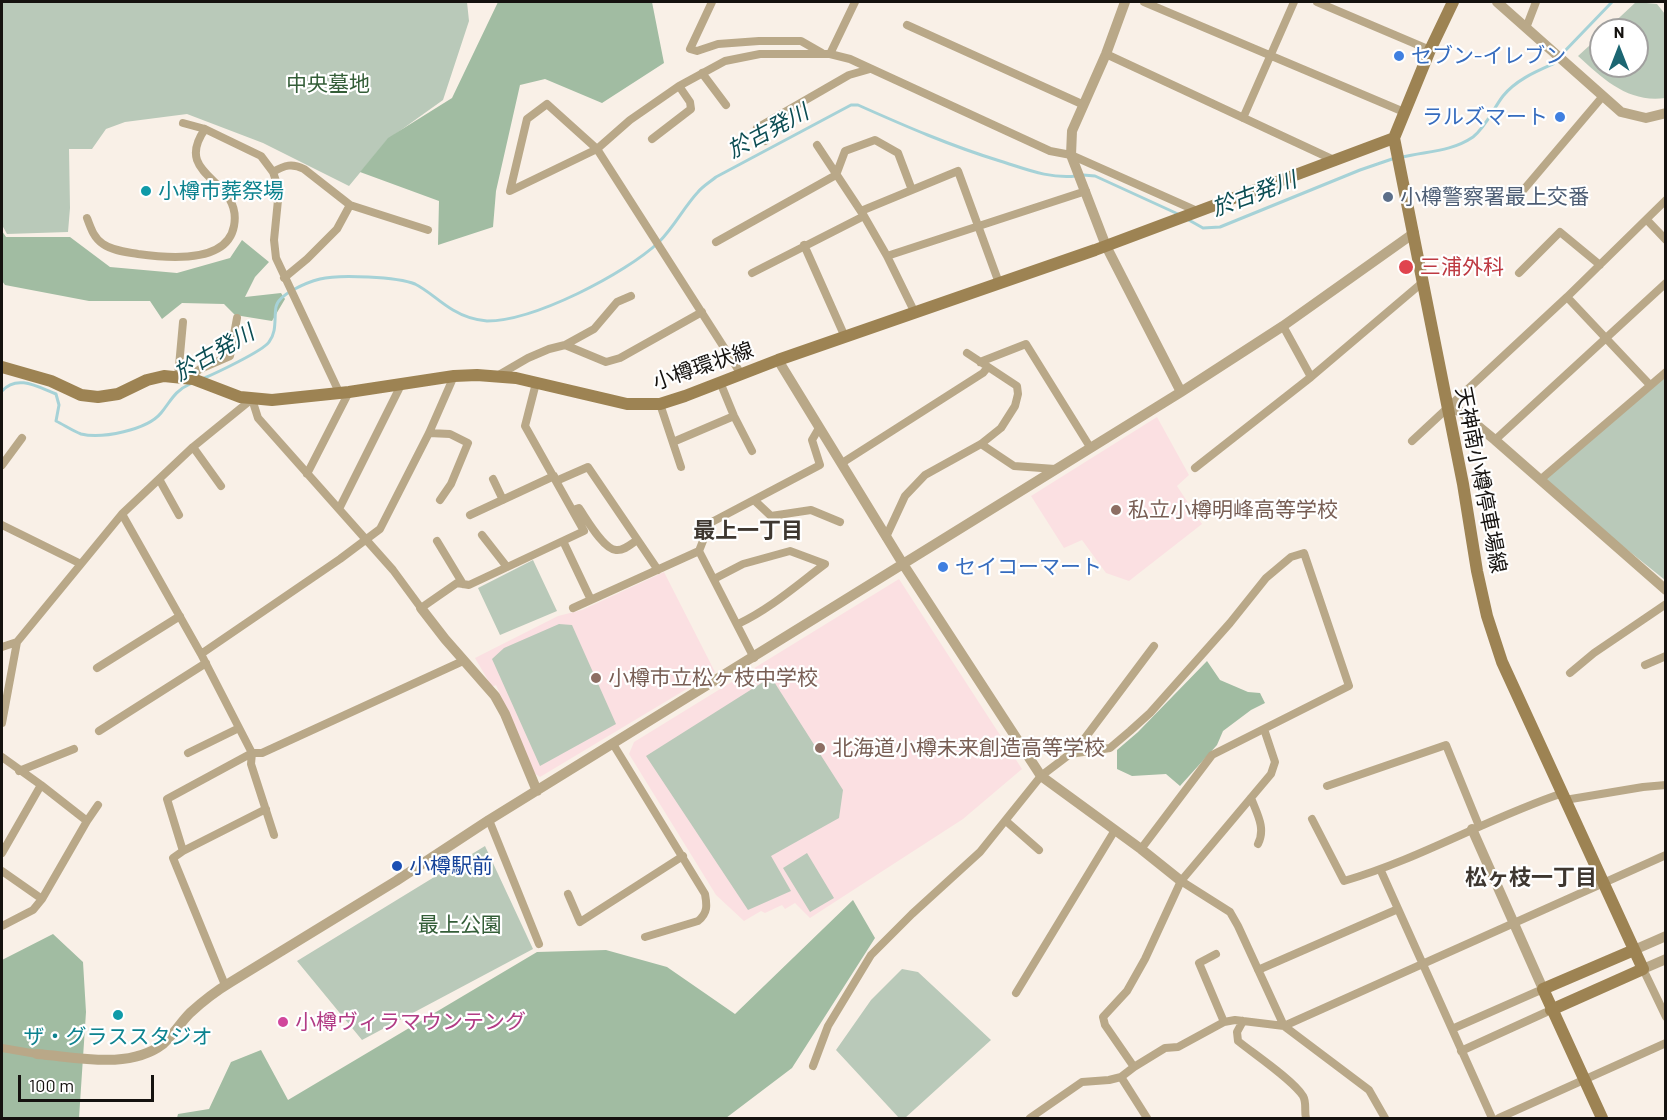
<!DOCTYPE html>
<meta charset="utf-8">
<style>
body{margin:0}
#map{position:relative;width:1667px;height:1120px;overflow:hidden;background:#f9f0e7;font-family:Barlow,sans-serif}
canvas{display:block}
.frame{position:absolute;inset:0;border:3px solid #15120f;pointer-events:none}
.north{position:absolute;left:1589px;top:18px;width:60px;height:60px;box-sizing:border-box;background:#fff;border:2px solid #a1a09f;border-radius:50%;rotate:0deg;font-size:16px;font-weight:700;line-height:24px;text-align:center;color:#15120f}
.north::after{content:'';display:block;margin:auto;width:21px;height:27px;background:#1c6672;clip-path:polygon(50% 0,100% 100%,50% 72%,0 100%)}
.scale{position:absolute;left:18px;top:1075px;width:136px;height:27px;box-sizing:border-box;border:3px solid #15120f;border-top:0;padding-left:8px;font-size:18px;line-height:21px;white-space:nowrap;color:#15120f;-webkit-text-stroke:4px #fff;paint-order:stroke}
</style>
<div id="map">
<canvas width="1667" height="1120"></canvas>
<div class="frame"></div>
<div class="north">N</div>
<div class="scale">100 m</div>
</div>
<script>
const g = document.querySelector('canvas').getContext('2d');
g.lineJoin = 'round';
function paint(path, color) { g.fillStyle = color; g.fill(path, 'evenodd'); }
function strokePath(path, color, width, dash) { g.strokeStyle = color; g.lineWidth = width; g.lineCap = dash ? 'butt' : 'round'; g.setLineDash(dash || []); g.stroke(path); }
function write(font, color, halo, rows, align = 'center') {
  g.font = font + ' Barlow,"Noto Sans JP",sans-serif'; g.lineWidth = 4.5; g.setLineDash([]); g.textBaseline = 'middle'; g.strokeStyle = halo; g.fillStyle = color; for (const [text, x, y, turn = 0] of rows) {
    g.save(); g.translate(x, y); g.rotate((+turn || 0) * Math.PI / 180); g.textAlign = isNaN(turn) ? turn : align; if (halo) g.strokeText(text, 0, 0); g.fillText(text, 0, 0); g.restore();
  }
}
const education = new Path2D(`
 M1157,417L1189,475L1177,486L1202,524L1129,581L1106,573L1082,540L1064,548L1031,496Z
 M664,572L715,672L540,777L534,773L496,685L492,687L475,658L558,616L582,610Z
 M899,579L1022,769L963,819L810,918L795,903L785,909L782,905L765,913L761,911L744,921L716,895L629,754L634,742Z`);
const green = new Path2D(`
 M2,2H467L469,21L443,100L387,140L349,186L263,143L187,114L125,122L106,129L92,149H69L70,208L68,232L7,234L2,225Z
 M1636,2L1657,4L1665,14V98C1629,103 1604,80 1578,56L1601,35V66H1637V30H1606Z
 M1665,374V580L1540,480Z
 M533,560L557,611L500,635L478,588Z
 M559,624L572,625L616,724L540,766L492,659L504,648Z
 M771,677L843,790L839,818L771,856L791,891L748,910L646,756Z
 M485,846L533,949L362,1040L297,961Z
 M807,853L834,898L810,912L783,868Z
 M902,969L918,972L991,1040L905,1118H899L836,1050L871,1000Z`);
const forest = new Path2D(`
 M498,2H652L664,63L602,103L545,79L520,85L496,191L493,227L438,245L439,201L360,172L388,138L452,98Z
 M2,231L6,237H70L110,267L177,273L230,258L242,240L269,262L255,277L245,297L281,293L285,299L272,321L235,315L224,304L182,303L162,319L150,301H89L5,285L2,281Z
 M1207,661L1220,680L1248,692L1260,693L1265,703L1251,710L1223,731L1217,745L1180,786L1166,774L1132,776L1117,769V750L1138,732Z
 M853,900L875,938L792,1068L726,1118H177L178,1114L209,1109L231,1062L261,1050L288,1100L537,952L606,950L667,967L735,1014Z
 M53,934L83,962L86,1012L79,1118H2V960Z`);
const stream = new Path2D(`
 M1561,55L1612,2
 M1402,157C1427,151 1451,152 1473,137C1486,127 1493,109 1503,96C1516,80 1535,72 1553,64L1557,60
 M1083,175L1095,176L1178,214
 M1187,219L1203,228L1220,227L1360,170L1395,158
 M202,379C214,374 263,351 269,342C277,332 274,319 276,307C278,294 308,282 320,279C339,274 398,277 415,284C429,291 439,302 453,310C463,316 475,320 487,321C534,321 625,274 659,242C674,227 684,207 698,192C703,186 710,182 716,177L851,105H858C905,126 951,146 1000,161C1026,169 1049,179 1076,176
 M2,391C17,374 38,387 56,394L59,405L56,421C64,425 73,431 81,434C102,439 147,430 161,413C171,401 174,391 190,384`);
const minor = new Path2D(`
 M712,2L690,49L697,51L718,44L759,41H801L822,53
 M1144,2L1404,112
 M1317,2L1430,50
 M907,25L1084,105
 M1526,28L1536,2
 M830,54L855,2
 M1106,54L1336,161
 M702,73L726,105
 M1243,118L1294,2
 M183,123L205,129L261,156L273,172L277,184L278,200L274,240L276,258L339,392
 M652,139L691,109L690,102L679,86
 M765,141L757,128L849,75L870,69
 M817,145L864,216L887,256L915,313
 M273,172C285,165 292,163 304,169L350,205L428,230
 M1520,194L1603,96
 M861,211L958,171L999,283
 M87,218C91,229 94,238 103,244C113,251 127,252 138,254C166,258 227,264 234,226C243,178 171,178 205,129
 M1647,220L1666,240
 M716,242L836,175L845,151L875,140L898,153L912,190
 M804,245L845,337
 M887,256L1086,191
 M752,273L864,216
 M1519,273L1560,232L1600,265
 M284,278L307,259L337,229L350,205
 M1567,297L1650,385
 M1283,326L1311,377
 M565,345L594,329L617,302L631,296
 M980,362L1026,344L1090,447
 M741,374L597,149L547,104L527,119L510,191L597,149L630,120L656,102L679,86L725,61L760,54H830L850,59L1050,151L1071,155L1197,211
 M497,376L528,358L549,349L565,345L606,362L620,358L702,312
 M178,377L183,322
 M188,378L200,369L230,356L237,318
 M720,382L734,416L752,451
 M660,404L681,467
 M429,433L450,434L468,443L451,484L440,500
 M1495,440L1666,283
 M1412,441L1567,297L1666,200
 M673,442L734,416
 M981,444L1014,466L1055,469
 M193,447L221,486
 M842,463L983,373L988,367
 M2,465L22,438
 M1195,468L1311,377L1423,282
 M307,474L349,392
 M159,479L179,515
 M493,479L503,500
 M1540,480L1666,372
 M556,481L588,467L658,570
 M754,500L771,516L811,510L840,522
 M339,509L401,385
 M573,510L579,508C586,518 603,549 616,550C624,551 631,544 637,540
 M122,514L201,654L252,753L251,764L274,835
 M470,515L554,476
 M2,525L81,564
 M482,535L507,567
 M886,537L905,496L925,475L981,444L1001,428L1015,406L1018,394L1017,386L967,353
 M437,541L463,584
 M563,541L591,600
 M699,551L754,658
 M714,579L743,564L790,551L825,564C797,585 770,609 738,624
 M573,608L699,551L710,523L820,465L812,440L819,428
 M2,647L17,642
 M201,654L340,559L380,529L429,433L454,376
 M1645,665L1666,656
 M97,668L180,616
 M1570,673L1594,653L1666,604
 M2,723L17,642L122,514L193,447L252,399L258,418L393,570L421,608L457,583L469,585L584,531L525,426L536,383
 M99,731L206,663
 M613,744L705,894C707,905 708,913 698,921L645,937
 M188,753L239,728
 M1073,754L1154,646
 M2,757L41,785L87,821L42,899L33,910L2,926
 M19,771L74,749
 M1327,786L1446,745L1479,826
 M1251,798C1257,814 1266,828 1258,844
 M1565,800L1643,787L1666,785
 M1312,819L1344,881C1420,859 1488,818 1563,793
 M489,820L539,944
 M87,821L98,805
 M1006,821L1039,850
 M183,851L266,809
 M2,853L41,785
 M2,871L42,899
 M1381,871L1492,1118
 M1181,881L1230,912L1238,926L1284,1026L1369,1090L1385,1118
 M568,894L580,922L683,856
 M1216,954L1199,963L1224,1022
 M1643,969L1666,1017
 M1258,970L1398,909
 M225,985L173,858L183,851L167,799L252,753H262L463,661
 M1016,993L1115,830
 M1243,1021L1237,1032L1238,1041C1254,1054 1293,1080 1303,1096C1307,1103 1304,1111 1306,1118
 M1452,1029L1543,989
 M2,1048L37,1054
 M1461,1051L1551,1010
 M813,1066L828,1026L871,955L912,914L980,852L1041,776L1070,754L1110,748L1130,731L1150,713L1230,623L1266,578L1291,557L1304,553L1349,686L1212,755L1141,849
 M1134,1067L1105,1025L1103,1017L1127,991L1145,959L1181,881L1271,774L1275,762L1264,729
 M1121,1077L1147,1118
 M1030,1118L1082,1082L1109,1080L1121,1077L1134,1067L1165,1048L1178,1047L1224,1022L1235,1020L1284,1026L1666,855
 M1499,1118L1666,1043`);
const tertiary = new Path2D(`
 M1125,2L1106,54L1072,131L1071,155L1106,246L1181,392
 M1497,2L1621,112L1646,118L1666,113
 M778,360L903,564L1041,776L1141,849L1181,881
 M1448,406L1461,412L1495,440L1666,590
 M421,608L445,639L495,696L505,714L537,791
 M1472,829L1543,989
 M1634,950L1666,936
 M1643,969L1666,959
 M37,1054C77,1057 129,1070 163,1044C173,1035 181,1022 190,1013C203,1001 216,991 231,982L396,881L489,820L1181,392L1283,326L1414,233`);
const secondary = new Path2D(`
 M1453,2L1430,50L1394,138L1463,484L1477,571L1487,616L1502,662L1643,969L1551,1010
 M2,367L51,381L81,395L98,397L118,394L147,380L164,376L193,379L240,397L272,400L349,392L454,376L477,375L516,378L627,404H660L685,396L778,360L1095,250L1394,138
 M1602,1118L1543,989L1634,950`);
const markers = [
 [1399,56,6,"#3f7fe0"],
 [1560,117,6,"#3f7fe0"],
 [146,191,6,"#0f9aa8"],
 [1388,197,6,"#5c6f8a"],
 [1406,267,8,"#e0444e"],
 [1116,510,6,"#8d6e63"],
 [943,567,6,"#3f7fe0"],
 [596,678,6,"#8d6e63"],
 [820,748,6,"#8d6e63"],
 [397,866,6,"#1a4fb4"],
 [118,1015,6,"#0f9aa8"],
 [283,1022,6,"#d1479c"]
];
const shopNames = [
 ["セブン-イレブン",1411,56],
 ["ラルズマート",1548,117,"right"],
 ["セイコーマート",955,567]
];
const parkNames = [
 ["中央墓地",328,84],
 ["最上公園",460,925]
];
const cultureNames = [
 ["小樽市葬祭場",158,191],
 ["ザ・グラススタジオ",118,1037,"center"]
];
const serviceNames = [
 ["小樽警察署最上交番",1400,197]
];
const healthNames = [
 ["三浦外科",1420,267]
];
const streetNames = [
 ["小樽環状線",703,366,-19],
 ["天神南小樽停車場線",1481,480,79]
];
const educationNames = [
 ["私立小樽明峰高等学校",1128,510],
 ["小樽市立松ヶ枝中学校",608,678],
 ["北海道小樽未来創造高等学校",832,748]
];
const transitNames = [
 ["小樽駅前",409,866]
];
const hotelNames = [
 ["小樽ヴィラマウンテング",295,1022]
];
const waterNames = [
 ["於古発川",768,131,-28],
 ["於古発川",1254,194,-20],
 ["於古発川",214,353,-30]
];
const neighbourhoodNames = [
 ["最上一丁目",748,531],
 ["松ヶ枝一丁目",1531,878]
];
paint(education, '#fbe0e2');
paint(green, '#b9c9b9');
paint(forest, '#a1bca2');
strokePath(stream, '#a6d2d7', 3);
strokePath(minor, '#b9a888', 8);
strokePath(tertiary, '#b9a888', 10);
strokePath(secondary, '#9d8353', 12);
for (const [x, y, r, color] of markers) { const dot = new Path2D(); dot.arc(x, y, r, 0, 2 * Math.PI); g.fillStyle = color; g.fill(dot); strokePath(dot, '#fff', 2); }
write('21px', '#366cbe', '#fff', shopNames, 'left');
write('21px', '#345e38', '#fff', parkNames);
write('21px', '#0d838f', '#fff', cultureNames, 'left');
write('21px', '#4e5e75', '#fff', serviceNames, 'left');
write('21px', '#be3a42', '#fff', healthNames, 'left');
write('21px', '#15120f', '#fff', streetNames);
write('21px', '#785e54', '#fff', educationNames, 'left');
write('21px', '#164399', '#fff', transitNames, 'left');
write('21px', '#b23c85', '#fff', hotelNames, 'left');
write('italic 22px', '#0c4d53', '#fff', waterNames);
write('bold 22px', '#3e3730', '#fff', neighbourhoodNames);
</script>
